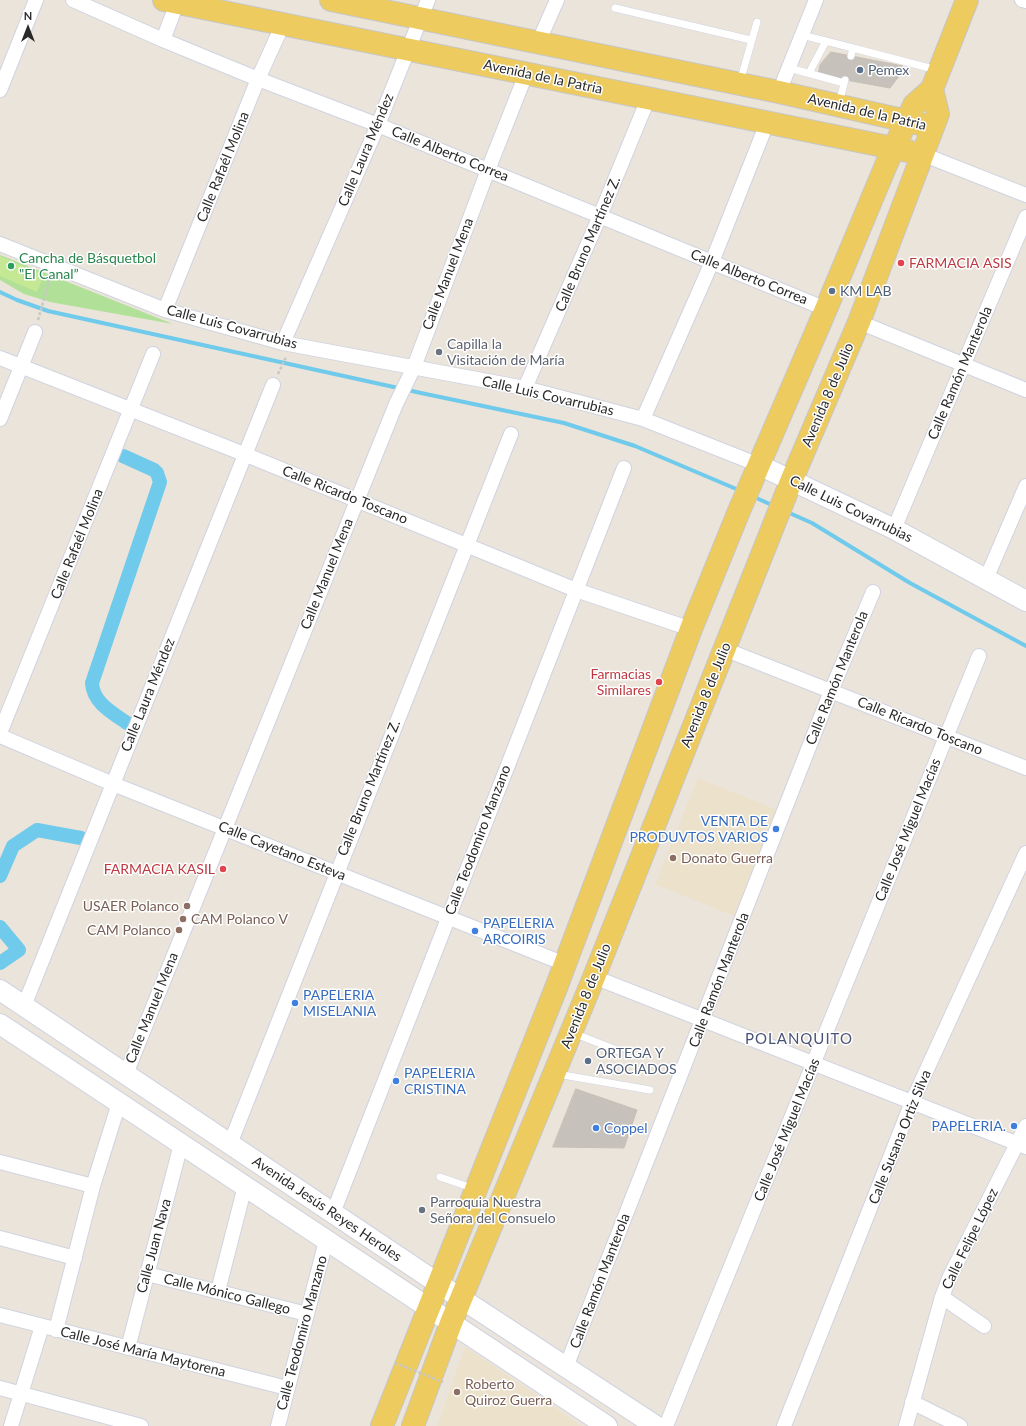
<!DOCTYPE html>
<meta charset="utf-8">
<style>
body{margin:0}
#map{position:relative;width:1026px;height:1426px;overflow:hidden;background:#ebe4da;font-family:Lato,sans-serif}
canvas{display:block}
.north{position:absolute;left:8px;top:8px;width:40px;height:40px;-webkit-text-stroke:3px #fff;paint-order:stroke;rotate:0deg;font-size:11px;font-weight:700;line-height:16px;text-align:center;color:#292929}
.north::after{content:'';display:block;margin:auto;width:14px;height:18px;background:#292929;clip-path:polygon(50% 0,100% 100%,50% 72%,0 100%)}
</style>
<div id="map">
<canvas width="1026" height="1426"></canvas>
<div class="north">N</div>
</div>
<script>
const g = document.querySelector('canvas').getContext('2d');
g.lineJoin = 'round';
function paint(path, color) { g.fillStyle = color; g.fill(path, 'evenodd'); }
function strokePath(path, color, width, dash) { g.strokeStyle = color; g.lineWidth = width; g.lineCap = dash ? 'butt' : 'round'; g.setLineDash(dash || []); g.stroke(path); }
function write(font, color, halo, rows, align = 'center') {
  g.font = font + ' Lato,sans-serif'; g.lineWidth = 3; g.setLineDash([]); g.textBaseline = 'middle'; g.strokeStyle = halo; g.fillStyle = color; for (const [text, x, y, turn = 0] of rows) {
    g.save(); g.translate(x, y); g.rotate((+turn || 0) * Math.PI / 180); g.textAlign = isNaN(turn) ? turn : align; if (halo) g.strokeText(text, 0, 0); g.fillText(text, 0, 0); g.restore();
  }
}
const education = new Path2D(`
 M698,778L777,810L734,916L655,884Z
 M465,1347L547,1402L581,1426H437Z`);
const green = new Path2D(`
 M0,255L173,324L50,302L24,294L0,280Z`);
const pitch = new Path2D(`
 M0,256L44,275L37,292L0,276Z`);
const stream = new Path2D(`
 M0,292L17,300L48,311L421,393L564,423L635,446L741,491
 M752,496L774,506
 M785,511L812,523L910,583L1026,646`);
const canal = new Path2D(`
 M123,456L154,470L157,473L160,482L92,683C93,703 113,713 127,723
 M0,876L13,846L37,830L81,838
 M0,963L19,950L0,927`);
const building = new Path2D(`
 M831,52L903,66L900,75L890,88L818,75L820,65Z
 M576,1089L637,1110L624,1148L553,1147Z`);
const path = new Path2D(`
 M38,320L50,278
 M278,374L286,357`);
const lane = new Path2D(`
 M615,8L751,40
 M802,35L853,48
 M851,56L853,48L937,70
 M789,68L844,83
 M809,73L826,41
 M740,82L757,22
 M839,103L845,80
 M573,1033L619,1051
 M557,1074L650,1090
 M440,1177L475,1189`);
const street = new Path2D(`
 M73,0L163,40L258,79L378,125L826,309
 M1022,0L1026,1
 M163,40L177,3
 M538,43L557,0
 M0,90L36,0
 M779,92L816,0
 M922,154L1026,195
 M0,244L165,310L283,343L525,388L643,419L759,465
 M165,310L258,79L283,24
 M859,322L1026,390
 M283,343L378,125L428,0
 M0,358L244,454L576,590L691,629
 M525,388L600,216L648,99
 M0,419L35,332
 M643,419L712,262L767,123
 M894,529L1026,217
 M986,579L1026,486
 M724,649L1026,768
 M0,733L153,354
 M0,736L113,784L565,964
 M594,977L1026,1147
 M24,1006L273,385
 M126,1074L396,404L414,367L488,170L526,74
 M230,1144L511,434
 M0,1162L93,1186
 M333,1213L624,468
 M0,1238L75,1258
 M147,1274L307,1314
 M218,1291L245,1186
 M942,1297L984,1326
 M0,1315L287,1388
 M56,1330L93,1186L119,1103
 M128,1348L181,1144
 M566,1367L831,691L873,592
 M0,1388L141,1426
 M912,1402L960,1426
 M11,1426L42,1326
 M278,1426L326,1241
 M666,1426L979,656
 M784,1426L912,1102L1026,853
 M906,1426L942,1297L950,1276L1026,1126`);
const secondary = new Path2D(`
 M759,465L894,529L1026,601
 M0,990L439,1284L656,1426
 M0,1024L607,1426`);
const primary = new Path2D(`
 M164,0L908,151
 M331,0L779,92L920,124
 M382,1426L556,988L691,629L739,511L826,309L886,165L914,105L932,89L967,0
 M413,1426L451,1323L594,977L792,479L859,322L938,114L932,89`);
const pathBridge = new Path2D(`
 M395,1363L443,1382`);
const markers = [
 [860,70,4,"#5c6f8a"],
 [901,263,4,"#e0444e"],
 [11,266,4,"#2e9e5b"],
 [832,291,4,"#5c6f8a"],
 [439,352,4,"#6b7280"],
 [659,682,4,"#e0444e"],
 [776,829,4,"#3f7fe0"],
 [673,858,4,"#8d6e63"],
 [223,869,4,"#e0444e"],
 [187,906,4,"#8d6e63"],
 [183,919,4,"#8d6e63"],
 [179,930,4,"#8d6e63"],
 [475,931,4,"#3f7fe0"],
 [295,1003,4,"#3f7fe0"],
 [588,1061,4,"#5c6f8a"],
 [396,1081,4,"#3f7fe0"],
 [1014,1126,4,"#3f7fe0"],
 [596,1128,4,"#3f7fe0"],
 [422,1210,4,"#6b7280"],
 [457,1392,4,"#8d6e63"]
];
const serviceNames = [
 ["Pemex",868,70],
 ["KM LAB",840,291],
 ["ORTEGA Y",596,1053],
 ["ASOCIADOS",596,1069]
];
const streetNames = [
 ["Avenida de la Patria",543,77,12],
 ["Avenida de la Patria",867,112,13],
 ["Calle Laura Méndez",366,150,-67],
 ["Calle Alberto Correa",450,154,22],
 ["Calle Rafaél Molina",223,167,-68],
 ["Calle Bruno Martínez Z.",588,244,-67],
 ["Calle Manuel Mena",448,274,-69],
 ["Calle Alberto Correa",749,277,22],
 ["Calle Luis Covarrubias",232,327,15],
 ["Calle Ramón Manterola",960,373,-67],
 ["Avenida 8 de Julio",828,395,-67],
 ["Calle Luis Covarrubias",548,396,13],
 ["Calle Ricardo Toscano",345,495,22],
 ["Calle Luis Covarrubias",851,509,26],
 ["Calle Rafaél Molina",77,544,-68],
 ["Calle Manuel Mena",327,574,-68],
 ["Calle Ramón Manterola",837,678,-68],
 ["Calle Laura Méndez",148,695,-68],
 ["Avenida 8 de Julio",706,695,-68],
 ["Calle Ricardo Toscano",920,726,22],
 ["Calle Bruno Martínez Z.",369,788,-68],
 ["Calle José Miguel Macías",908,830,-68],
 ["Calle Teodomiro Manzano",478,840,-69],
 ["Calle Cayetano Esteva",282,851,22],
 ["Calle Ramón Manterola",719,980,-69],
 ["Avenida 8 de Julio",586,996,-68],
 ["Calle Manuel Mena",152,1008,-68],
 ["Calle José Miguel Macías",787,1130,-68],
 ["Calle Susana Ortiz Silva",900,1137,-68],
 ["Avenida Jesús Reyes Heroles",327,1209,34],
 ["Calle Felipe López",970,1239,-64],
 ["Calle Juan Nava",154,1246,-75],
 ["Calle Ramón Manterola",600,1281,-69],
 ["Calle Mónico Gallego",227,1294,14],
 ["Calle Teodomiro Manzano",302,1333,-75],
 ["Calle José María Maytorena",143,1352,14]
];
const leisureNames = [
 ["Cancha de Básquetbol",19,258],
 ["\"El Canal”",19,274]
];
const healthNames = [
 ["FARMACIA ASIS",909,263,"left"],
 ["Farmacias",651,674],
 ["Similares",651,690],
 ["FARMACIA KASIL",215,869]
];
const worshipNames = [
 ["Capilla la",447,344],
 ["Visitación de María",447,360],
 ["Parroquia Nuestra",430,1202],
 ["Señora del Consuelo",430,1218]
];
const shopNames = [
 ["VENTA DE",768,821,"right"],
 ["PRODUVTOS VARIOS",768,837,"right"],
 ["PAPELERIA",483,923],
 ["ARCOIRIS",483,939],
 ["PAPELERIA",303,995],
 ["MISELANIA",303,1011],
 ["PAPELERIA",404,1073],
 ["CRISTINA",404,1089],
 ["PAPELERIA.",1006,1126,"right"],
 ["Coppel",604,1128]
];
const educationNames = [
 ["Donato Guerra",681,858],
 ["USAER Polanco",179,906,"right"],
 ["CAM Polanco V",191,919],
 ["CAM Polanco",171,930,"right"],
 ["Roberto",465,1384],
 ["Quiroz Guerra",465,1400]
];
const neighbourhoodNames = [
 ["POLANQUITO",799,1039]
];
paint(education, '#ece1ca');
paint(green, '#b1e098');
paint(pitch, '#c4e894');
strokePath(stream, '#6fcaeb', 4);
strokePath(canal, '#6fcaeb', 14);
paint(building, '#c6c1ba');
strokePath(building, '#c6c0b4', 1);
strokePath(lane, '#d0d3e1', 8);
strokePath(street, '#d0d3e1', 16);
strokePath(secondary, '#d0d3e1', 22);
strokePath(primary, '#c7c7c7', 24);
strokePath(path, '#c7c7c7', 2.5, [3, 2]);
strokePath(lane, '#fff', 7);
strokePath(street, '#fff', 14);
strokePath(secondary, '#fff', 20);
strokePath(primary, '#edcb5e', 22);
strokePath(pathBridge, '#c7c7c7', 2.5, [3, 2]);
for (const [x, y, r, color] of markers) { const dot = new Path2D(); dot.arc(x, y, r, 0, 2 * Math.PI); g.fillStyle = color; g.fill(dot); strokePath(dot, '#fff', 1.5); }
write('14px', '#4e5e75', '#fff', serviceNames, 'left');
write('14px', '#292929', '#fff', streetNames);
write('14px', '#27864d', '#fff', leisureNames, 'left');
write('14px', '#be3a42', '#fff', healthNames, 'right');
write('14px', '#5b616d', '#fff', worshipNames, 'left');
write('14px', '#366cbe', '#fff', shopNames, 'left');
write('14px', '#785e54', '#fff', educationNames, 'left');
g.letterSpacing = '1px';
write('15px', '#4a5378', '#fff', neighbourhoodNames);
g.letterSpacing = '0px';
</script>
